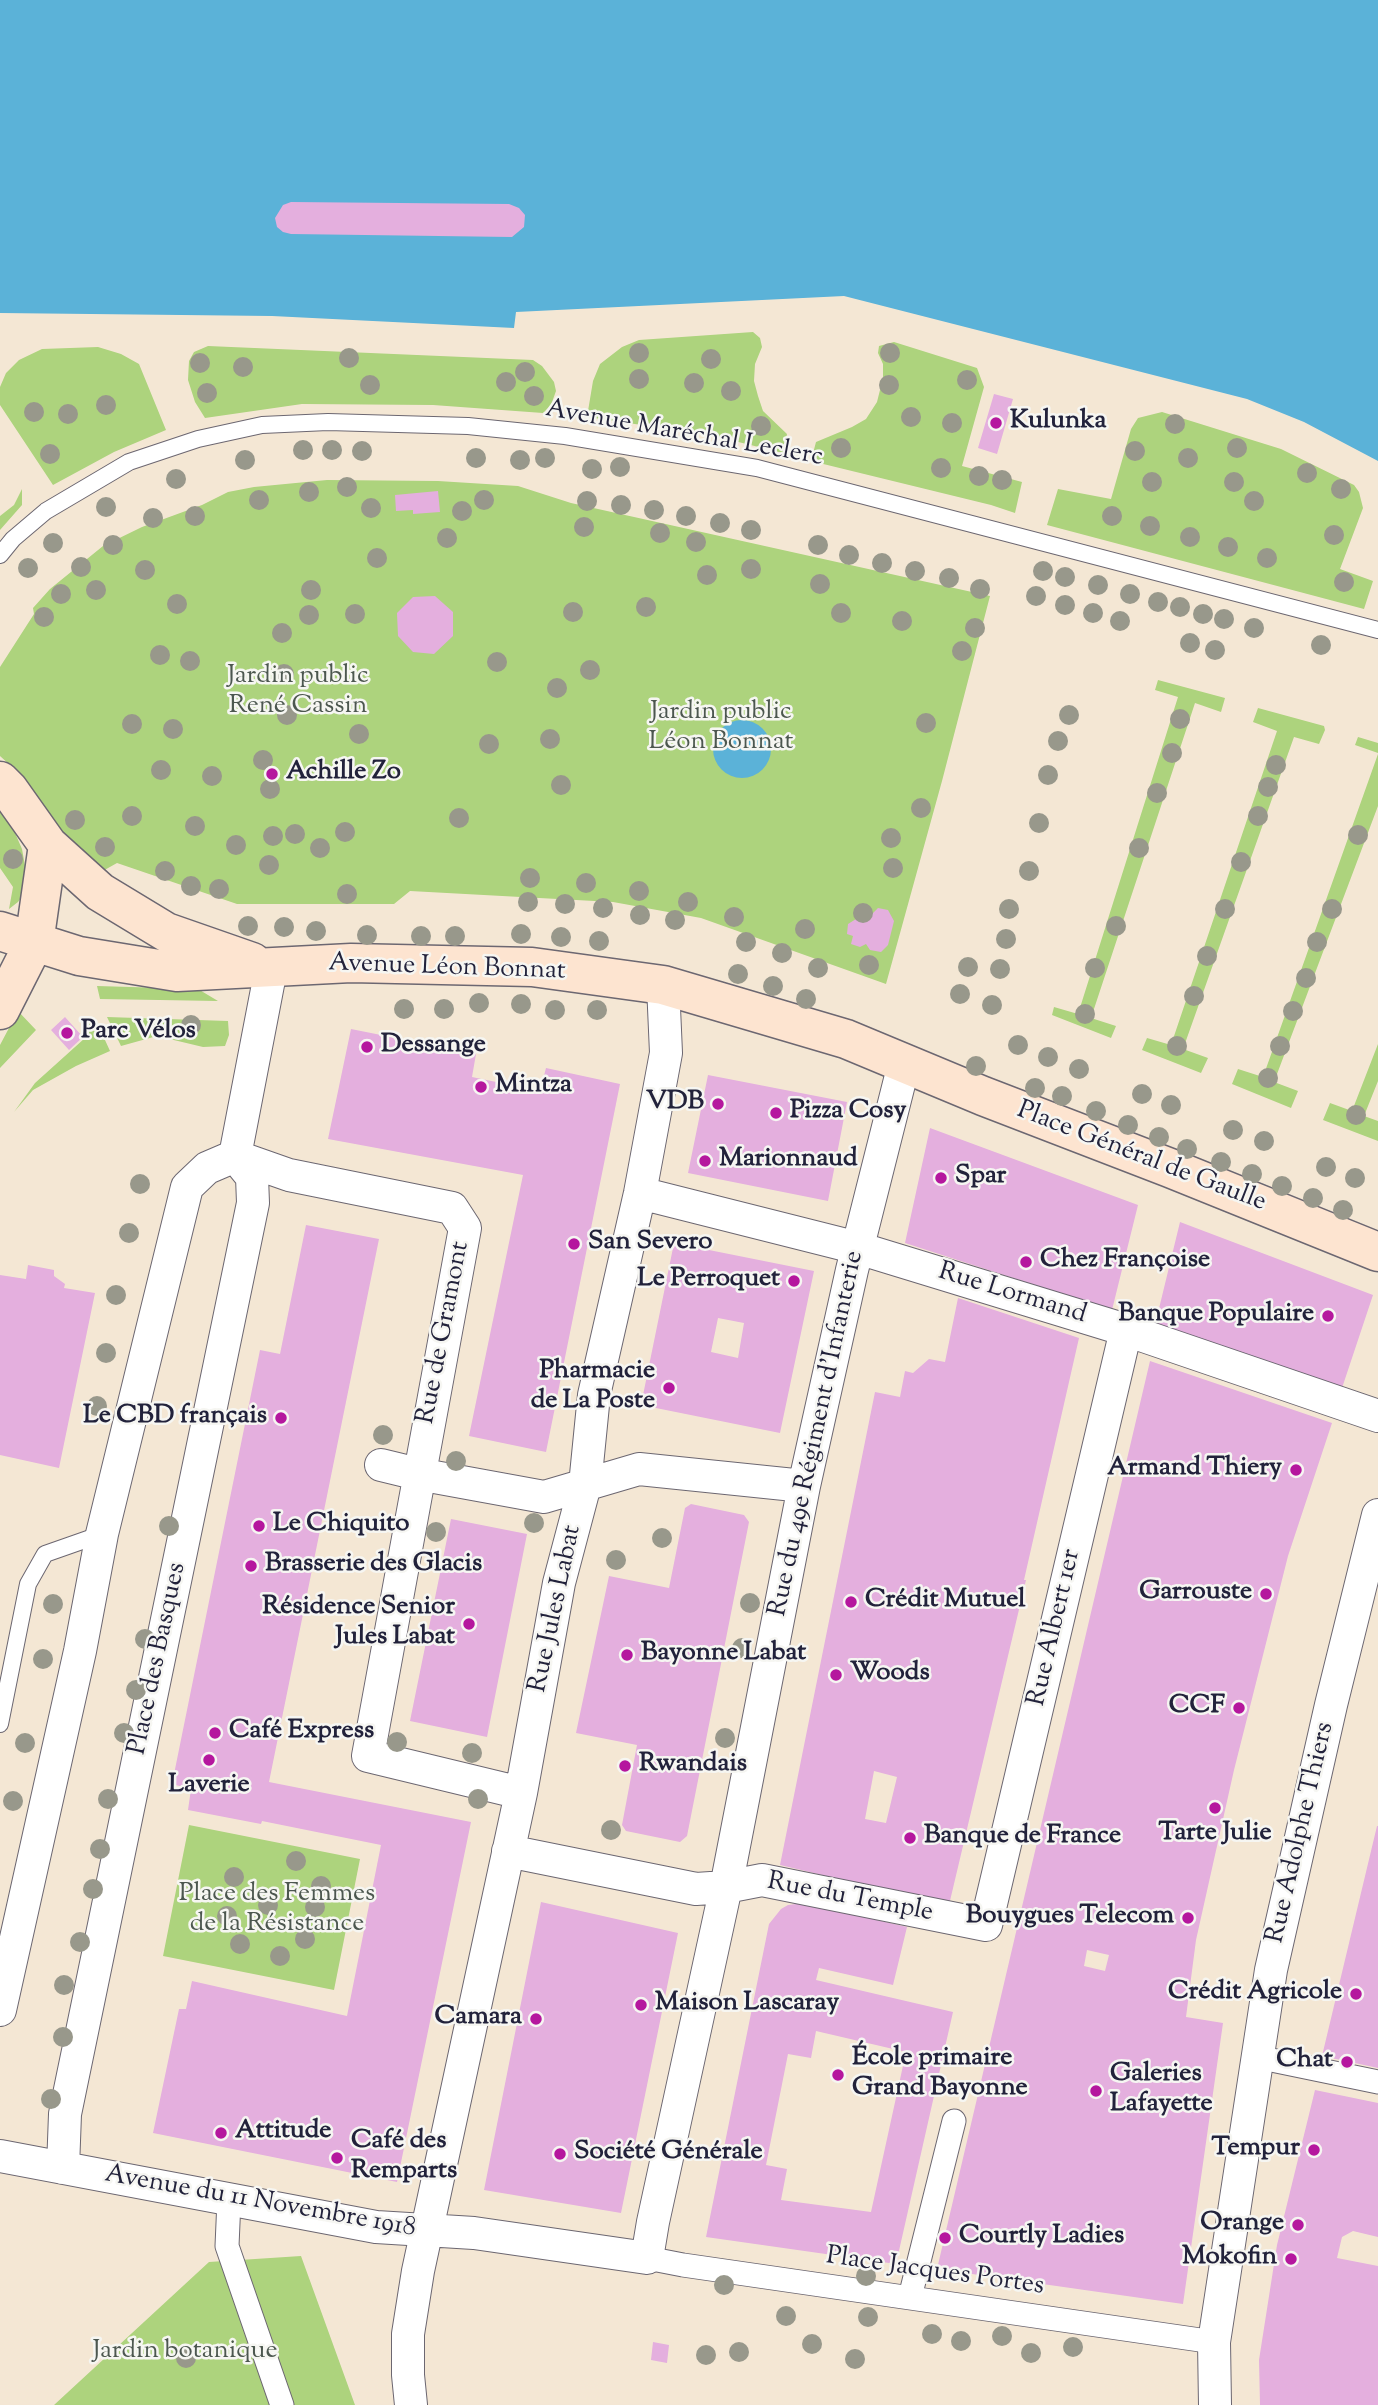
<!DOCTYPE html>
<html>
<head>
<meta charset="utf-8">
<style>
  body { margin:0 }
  canvas { display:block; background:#f4e7d4 }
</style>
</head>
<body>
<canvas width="1378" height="2405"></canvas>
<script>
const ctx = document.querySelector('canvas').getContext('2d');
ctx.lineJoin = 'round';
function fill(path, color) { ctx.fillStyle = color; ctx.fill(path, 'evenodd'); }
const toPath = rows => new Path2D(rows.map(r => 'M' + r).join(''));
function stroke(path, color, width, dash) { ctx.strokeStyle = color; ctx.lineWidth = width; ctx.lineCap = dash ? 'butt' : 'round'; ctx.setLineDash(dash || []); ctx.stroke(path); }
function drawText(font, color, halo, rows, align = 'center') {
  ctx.font = font + ' "Sorts Mill Goudy",serif'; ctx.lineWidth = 5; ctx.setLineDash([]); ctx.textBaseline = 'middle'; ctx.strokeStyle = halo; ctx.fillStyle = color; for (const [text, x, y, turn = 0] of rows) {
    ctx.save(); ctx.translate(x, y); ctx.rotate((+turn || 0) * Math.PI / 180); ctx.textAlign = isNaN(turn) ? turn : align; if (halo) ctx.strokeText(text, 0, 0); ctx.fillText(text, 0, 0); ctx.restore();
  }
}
fill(toPath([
  [753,332,760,338,762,347,755,364,754,381,758,396,763,411,787,434,783,453,710,435,587,417,593,381,600,364,622,347,639,340],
  [894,342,977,368,984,387,962,466,1022,482,1015,513,991,505,811,461,816,442,852,427,866,419,877,402,883,378,883,364,878,353,879,346],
  [208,346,533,360,542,366,554,382,556,391,551,405,543,413,433,405,302,404,205,418,195,402,188,380,189,361,194,352],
  [98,347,121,354,139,364,166,430,114,452,53,485,0,405,0,387,6,373,19,360,42,349],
  [1162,412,1281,449,1354,485,1359,492,1363,508,1340,569,1373,581,1364,609,1047,525,1058,489,1111,499,1131,429,1138,418],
  [327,480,438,481,518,486,571,503,990,596,942,781,886,984,701,918,613,902,410,891,394,904,237,904,117,863,101,872,74,847,11,766,0,756,0,667,34,614,33,608,50,589,103,546,142,527,202,505,228,492,254,487],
  [22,489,22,505,0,530,0,516,14,505],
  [1158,680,1225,698,1221,712,1195,703,1091,1018,1116,1026,1111,1038,1052,1015,1054,1007,1078,1014,1178,697,1155,690],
  [1258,708,1324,726,1325,730,1319,744,1294,737,1183,1049,1208,1058,1201,1073,1142,1050,1147,1038,1171,1045,1277,731,1253,722],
  [1358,737,1378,743,1378,753,1355,745],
  [1378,754,1378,806,1274,1082,1298,1091,1291,1108,1232,1084,1238,1069,1263,1077],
  [0,808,12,826,22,849,27,877,26,891,18,902,9,909,13,887,0,868],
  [97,986,198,989,218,1001,100,999],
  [18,1011,36,1030,0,1068,0,1045],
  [107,1017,228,1021,229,1035,225,1046,203,1047,157,1036,121,1046],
  [95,1018,110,1051,76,1066,33,1090,14,1112,35,1083,85,1038,88,1021],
  [1378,1044,1378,1081,1364,1116,1378,1121,1378,1141,1323,1120,1330,1103,1352,1111],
  [189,1825,360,1859,334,1990,163,1956],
  [301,2256,355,2405,54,2405,209,2262]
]), '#add37d');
fill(toPath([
  [0,0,1378,0,1378,461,1304,422,1247,399,844,296,516,312,514,328,272,316,0,313],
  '713 749a29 29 0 1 1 58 0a29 29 0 1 1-58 0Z'
]), '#5bb2d8');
fill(toPath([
  [291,202,509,204,519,208,525,215,524,227,512,237,291,234,283,232,277,227,275,218,283,205],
  [994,394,1013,399,997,454,978,448],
  [438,491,440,512,413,514,413,510,396,511,395,495],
  [435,596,453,612,453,636,434,654,413,652,398,636,397,613,413,597],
  [878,908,888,910,894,921,888,945,881,952,870,950,866,944,860,947,851,944,853,936,847,934,848,924,856,919,864,922],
  [65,1017,83,1037,69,1050,51,1030],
  [351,1029,476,1054,472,1077,540,1091,546,1068,620,1084,546,1452,469,1436,523,1175,328,1139],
  [708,1075,847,1102,828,1201,688,1173],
  [930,1128,1138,1205,1112,1310,905,1243],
  [1180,1222,1373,1295,1342,1388,1155,1325],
  [306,1225,379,1239,269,1782,471,1822,397,2182,153,2133,179,2009,186,2009,192,1981,347,2016,381,1845,262,1821,261,1824,188,1810,191,1789,172,1784,260,1350,280,1354],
  [674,1243,814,1271,780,1433,641,1405],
  [718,1318,744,1323,738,1358,711,1352],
  [28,1265,54,1270,54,1276,65,1284,64,1288,95,1293,59,1468,0,1455,0,1275,26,1279],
  [958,1298,1079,1338,1024,1580,1026,1580,949,1905,780,1865,875,1392,900,1397,905,1371,913,1373,929,1359,945,1362],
  [874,1771,897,1777,886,1823,865,1819],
  [1150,1361,1332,1423,1288,1556,1234,1770,1196,1940,1186,2017,1223,2023,1183,2304,937,2269],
  [1087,1950,1109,1955,1105,1971,1084,1966],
  [691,1504,744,1515,749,1522,687,1836,680,1842,626,1831,622,1825,637,1745,576,1733,609,1576,669,1588,685,1508],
  [451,1519,527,1534,487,1737,410,1721],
  [1377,1826,1378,1826,1378,2068,1322,2056],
  [541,1902,678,1933,621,2213,484,2190],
  [804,1903,907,1927,893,1985,819,1968,816,1980,953,2012,896,2264,706,2237,769,1924,781,1909,788,1905],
  [816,2031,906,2052,871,2212,781,2200,787,2169,766,2165,788,2054,811,2058],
  [1315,2090,1378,2103,1378,2237,1353,2231,1342,2237,1337,2258,1378,2266,1378,2405,1260,2405,1259,2360,1277,2245],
  [653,2342,669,2345,667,2363,651,2360]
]), '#e4afde');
const service = toPath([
  [0,555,13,539,46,511,129,462,198,439,262,425,328,422,468,426,565,436,757,468,1378,630],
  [0,1724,28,1584,45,1554,102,1534]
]);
const pedestrian = toPath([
  [1257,2057,1378,2082],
  [229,2200,227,2246,282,2405],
  [647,2258,683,2265,1214,2342],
  [910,2297,954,2121]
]);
const minor = toPath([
  [235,1156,289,1175,452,1208,465,1228,368,1756,521,1793],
  [235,1156,271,969],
  [640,1193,858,1248,1126,1330,1378,1416],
  [381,1465,418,1474,544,1497,639,1469,804,1486],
  [508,1851,696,1889,726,1887,762,1880,986,1925,1126,1330],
  [0,2010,80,1651,102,1534,187,1187,207,1168,235,1156],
  [0,2156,376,2227,474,2233,647,2258,653,2222,726,1887,804,1486,852,1270,904,1064],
  [63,2168,65,2114,253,1203,252,1177,235,1156],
  [411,2405,408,2375,408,2334,418,2271,521,1793,559,1583,585,1485,594,1395,640,1193,666,1053,663,985],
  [1215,2405,1214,2342,1271,1970,1331,1705,1378,1515]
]);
const secondary = toPath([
  [0,781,9,790,48,845,34,943,0,1010],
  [48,845,100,892,166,932,252,962],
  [0,931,79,956,177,972,351,963,532,967,663,985,846,1039,983,1096,1170,1168,1378,1252]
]);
stroke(service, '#6c6771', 18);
stroke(pedestrian, '#6c6771', 25);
stroke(minor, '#6c6771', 34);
stroke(secondary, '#6c6771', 41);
stroke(service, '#fff', 16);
stroke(pedestrian, '#fff', 23);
stroke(minor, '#fff', 32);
stroke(secondary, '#fde4d0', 38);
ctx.fillStyle = '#98988b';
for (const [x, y] of [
  [639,353],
  [890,353],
  [349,358],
  [711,359],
  [200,363],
  [243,367],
  [525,372],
  [639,379],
  [967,380],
  [506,382],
  [694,383],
  [370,385],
  [889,385],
  [731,391],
  [207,393],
  [534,396],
  [106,405],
  [34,412],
  [68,414],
  [911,417],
  [952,423],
  [1175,424],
  [761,426],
  [841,448],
  [1237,448],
  [303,450],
  [332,450],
  [362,451],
  [1135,451],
  [50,454],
  [476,458],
  [545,458],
  [1188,458],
  [245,460],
  [520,460],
  [620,467],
  [941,468],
  [592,469],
  [1307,473],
  [979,476],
  [176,479],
  [1002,480],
  [1152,482],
  [1234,482],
  [347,487],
  [1341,489],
  [309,492],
  [259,500],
  [484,500],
  [587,501],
  [1254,501],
  [621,505],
  [106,507],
  [371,508],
  [654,510],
  [462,511],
  [195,516],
  [686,516],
  [1112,516],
  [153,518],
  [720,523],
  [1150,526],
  [584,527],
  [751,530],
  [660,533],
  [1334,535],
  [1190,537],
  [447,538],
  [696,542],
  [53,543],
  [113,545],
  [818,545],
  [1228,547],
  [849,555],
  [377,558],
  [1267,558],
  [882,563],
  [81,567],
  [28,568],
  [751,569],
  [145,570],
  [915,571],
  [1043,571],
  [707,575],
  [1065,577],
  [949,578],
  [1344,582],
  [820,584],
  [1098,585],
  [980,589],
  [96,590],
  [311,590],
  [61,594],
  [1130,594],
  [1036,596],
  [1158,602],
  [177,604],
  [1065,605],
  [646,607],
  [1180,607],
  [573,612],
  [841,613],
  [1093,613],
  [355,614],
  [1203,614],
  [309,615],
  [44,617],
  [1224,619],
  [902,621],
  [1120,621],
  [975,628],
  [1254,628],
  [282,633],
  [1190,643],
  [1321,645],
  [1215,650],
  [962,651],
  [160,655],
  [190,661],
  [497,662],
  [590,670],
  [284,674],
  [557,688],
  [287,715],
  [1069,715],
  [1180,719],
  [926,723],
  [132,724],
  [173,729],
  [359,734],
  [550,739],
  [1058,741],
  [489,744],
  [1172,753],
  [263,760],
  [1276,765],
  [161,770],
  [1048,775],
  [212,776],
  [561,785],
  [1268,787],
  [270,789],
  [1157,793],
  [921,808],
  [132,816],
  [1258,816],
  [459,818],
  [75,820],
  [1039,823],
  [195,826],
  [345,832],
  [295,834],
  [1358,835],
  [273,836],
  [891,838],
  [236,845],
  [105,847],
  [320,848],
  [1139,848],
  [13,859],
  [1241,862],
  [269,865],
  [893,868],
  [165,871],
  [1029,871],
  [530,878],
  [586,883],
  [191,886],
  [219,889],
  [639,891],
  [347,894],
  [528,902],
  [688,902],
  [565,904],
  [603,908],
  [1009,909],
  [1225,909],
  [1332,909],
  [863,913],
  [640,915],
  [734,917],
  [675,920],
  [248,926],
  [1116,926],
  [284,927],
  [805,929],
  [316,931],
  [521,934],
  [367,935],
  [421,936],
  [455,936],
  [561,937],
  [1006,939],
  [599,941],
  [746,942],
  [1317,942],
  [782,953],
  [1207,956],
  [869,965],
  [968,967],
  [818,968],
  [1095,968],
  [1000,969],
  [738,974],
  [1306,978],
  [773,986],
  [960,994],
  [1194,996],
  [806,999],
  [479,1003],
  [521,1004],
  [992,1005],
  [404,1009],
  [444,1009],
  [555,1010],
  [597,1010],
  [1293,1011],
  [1085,1014],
  [191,1025],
  [1018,1045],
  [1177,1046],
  [1280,1046],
  [1048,1057],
  [976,1066],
  [1079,1069],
  [1268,1078],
  [1035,1088],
  [1142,1094],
  [1062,1096],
  [1171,1105],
  [1096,1111],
  [1356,1115],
  [1128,1125],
  [1233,1130],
  [1159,1137],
  [1264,1141],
  [1187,1149],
  [1221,1162],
  [1326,1167],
  [1252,1174],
  [1355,1178],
  [140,1184],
  [1282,1186],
  [1313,1198],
  [1343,1210],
  [129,1233],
  [116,1295],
  [106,1353],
  [97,1406],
  [383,1435],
  [456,1461],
  [534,1523],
  [169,1526],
  [436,1532],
  [662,1538],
  [616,1560],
  [750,1603],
  [53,1604],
  [145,1639],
  [742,1648],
  [43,1659],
  [136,1690],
  [124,1733],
  [725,1738],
  [397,1742],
  [25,1743],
  [472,1753],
  [108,1799],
  [478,1799],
  [13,1801],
  [611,1830],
  [100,1849],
  [296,1861],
  [234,1877],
  [321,1886],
  [93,1889],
  [268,1905],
  [315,1907],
  [227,1916],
  [305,1939],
  [80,1942],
  [240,1944],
  [280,1956],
  [64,1985],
  [63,2037],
  [51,2099],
  [866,2276],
  [724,2285],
  [786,2316],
  [868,2317],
  [932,2334],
  [1002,2336],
  [961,2341],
  [812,2344],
  [1073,2347],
  [739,2352],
  [1031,2353],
  [706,2355],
  [186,2358],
  [855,2359]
]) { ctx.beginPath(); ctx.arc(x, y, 10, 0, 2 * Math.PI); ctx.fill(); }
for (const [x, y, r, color] of [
  [996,423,7,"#b5179e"],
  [272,774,7,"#b5179e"],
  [67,1033,7,"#b5179e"],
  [367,1047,7,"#b5179e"],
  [481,1087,7,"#b5179e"],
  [718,1104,7,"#b5179e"],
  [776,1113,7,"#b5179e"],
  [705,1161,7,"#b5179e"],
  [941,1178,7,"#b5179e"],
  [574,1244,7,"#b5179e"],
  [1026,1262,7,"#b5179e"],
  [794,1281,7,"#b5179e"],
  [1328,1316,7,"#b5179e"],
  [669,1388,7,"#b5179e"],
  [281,1418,7,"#b5179e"],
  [1296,1470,7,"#b5179e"],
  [259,1526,7,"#b5179e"],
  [251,1566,7,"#b5179e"],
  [1266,1594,7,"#b5179e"],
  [851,1602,7,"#b5179e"],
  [469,1624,7,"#b5179e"],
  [627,1655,7,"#b5179e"],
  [836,1675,7,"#b5179e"],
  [1239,1708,7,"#b5179e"],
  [215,1733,7,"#b5179e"],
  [209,1760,7,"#b5179e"],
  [625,1766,7,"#b5179e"],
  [1215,1808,7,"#b5179e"],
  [910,1838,7,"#b5179e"],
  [1188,1918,7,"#b5179e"],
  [1356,1994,7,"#b5179e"],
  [641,2005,7,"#b5179e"],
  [536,2019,7,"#b5179e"],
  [1347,2062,7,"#b5179e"],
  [838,2075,7,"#b5179e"],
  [1096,2091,7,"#b5179e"],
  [221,2133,7,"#b5179e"],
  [1314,2150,7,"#b5179e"],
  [560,2154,7,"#b5179e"],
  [337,2158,7,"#b5179e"],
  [1298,2225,7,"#b5179e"],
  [945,2238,7,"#b5179e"],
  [1291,2259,7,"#b5179e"]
]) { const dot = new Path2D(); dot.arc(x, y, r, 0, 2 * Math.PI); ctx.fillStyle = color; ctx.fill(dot); stroke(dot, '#f6f6f2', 2.5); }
drawText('bold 26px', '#22223b', '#f6f6f2', [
  ["Kulunka",1010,423],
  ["Achille Zo",286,774],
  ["Parc Vélos",81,1033],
  ["Dessange",381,1047],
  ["Mintza",495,1087],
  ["VDB",704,1104,"right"],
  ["Pizza Cosy",790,1113],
  ["Marionnaud",719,1161],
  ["Spar",955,1178],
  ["San Severo",588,1244],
  ["Chez Françoise",1040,1262],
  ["Le Perroquet",780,1281,"right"],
  ["Banque Populaire",1314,1316,"right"],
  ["Pharmacie",655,1373,"right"],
  ["de La Poste",655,1403,"right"],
  ["Le CBD français",267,1418,"right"],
  ["Armand Thiery",1282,1470,"right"],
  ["Le Chiquito",273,1526],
  ["Brasserie des Glacis",265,1566],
  ["Garrouste",1252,1594,"right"],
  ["Crédit Mutuel",865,1602],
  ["Résidence Senior",455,1609,"right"],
  ["Jules Labat",455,1639,"right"],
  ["Bayonne Labat",641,1655],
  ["Woods",850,1675],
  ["CCF",1225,1708,"right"],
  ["Café Express",229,1733],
  ["Rwandais",639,1766],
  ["Laverie",209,1787,"center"],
  ["Tarte Julie",1215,1835,"center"],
  ["Banque de France",924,1838],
  ["Bouygues Telecom",1174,1918,"right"],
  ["Crédit Agricole",1342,1994,"right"],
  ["Maison Lascaray",655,2005],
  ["Camara",522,2019,"right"],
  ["École primaire",852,2060],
  ["Grand Bayonne",852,2090],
  ["Chat",1333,2062,"right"],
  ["Galeries",1110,2076],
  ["Lafayette",1110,2106],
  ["Attitude",235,2133],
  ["Café des",351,2143],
  ["Remparts",351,2173],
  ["Tempur",1300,2150,"right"],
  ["Société Générale",574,2154],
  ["Orange",1284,2225,"right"],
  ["Courtly Ladies",959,2238],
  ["Mokofin",1277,2259,"right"]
], 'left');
drawText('26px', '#22223b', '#f6f6f2', [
  ["Avenue Maréchal Leclerc",684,435,10],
  ["Avenue Léon Bonnat",447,969,2],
  ["Place Général de Gaulle",1141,1158,21],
  ["Rue Lormand",1012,1295,17],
  ["Rue de Gramont",445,1333,-79],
  ["Rue du 49e Régiment d'Infanterie",818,1434,-78],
  ["Rue Jules Labat",557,1609,-78],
  ["Rue Albert 1er",1056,1628,-77],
  ["Place des Basques",159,1659,-78],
  ["Rue Adolphe Thiers",1302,1833,-77],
  ["Rue du Temple",850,1899,11],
  ["Avenue du 11 Novembre 1918",260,2203,10],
  ["Place Jacques Portes",935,2273,8]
]);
drawText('26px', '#4c574f', '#f6f6f2', [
  ["Jardin public",298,678],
  ["René Cassin",298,708],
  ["Jardin public",721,714],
  ["Léon Bonnat",721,744],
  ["Place des Femmes",277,1896],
  ["de la Résistance",277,1926],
  ["Jardin botanique",185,2353]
]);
</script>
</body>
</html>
